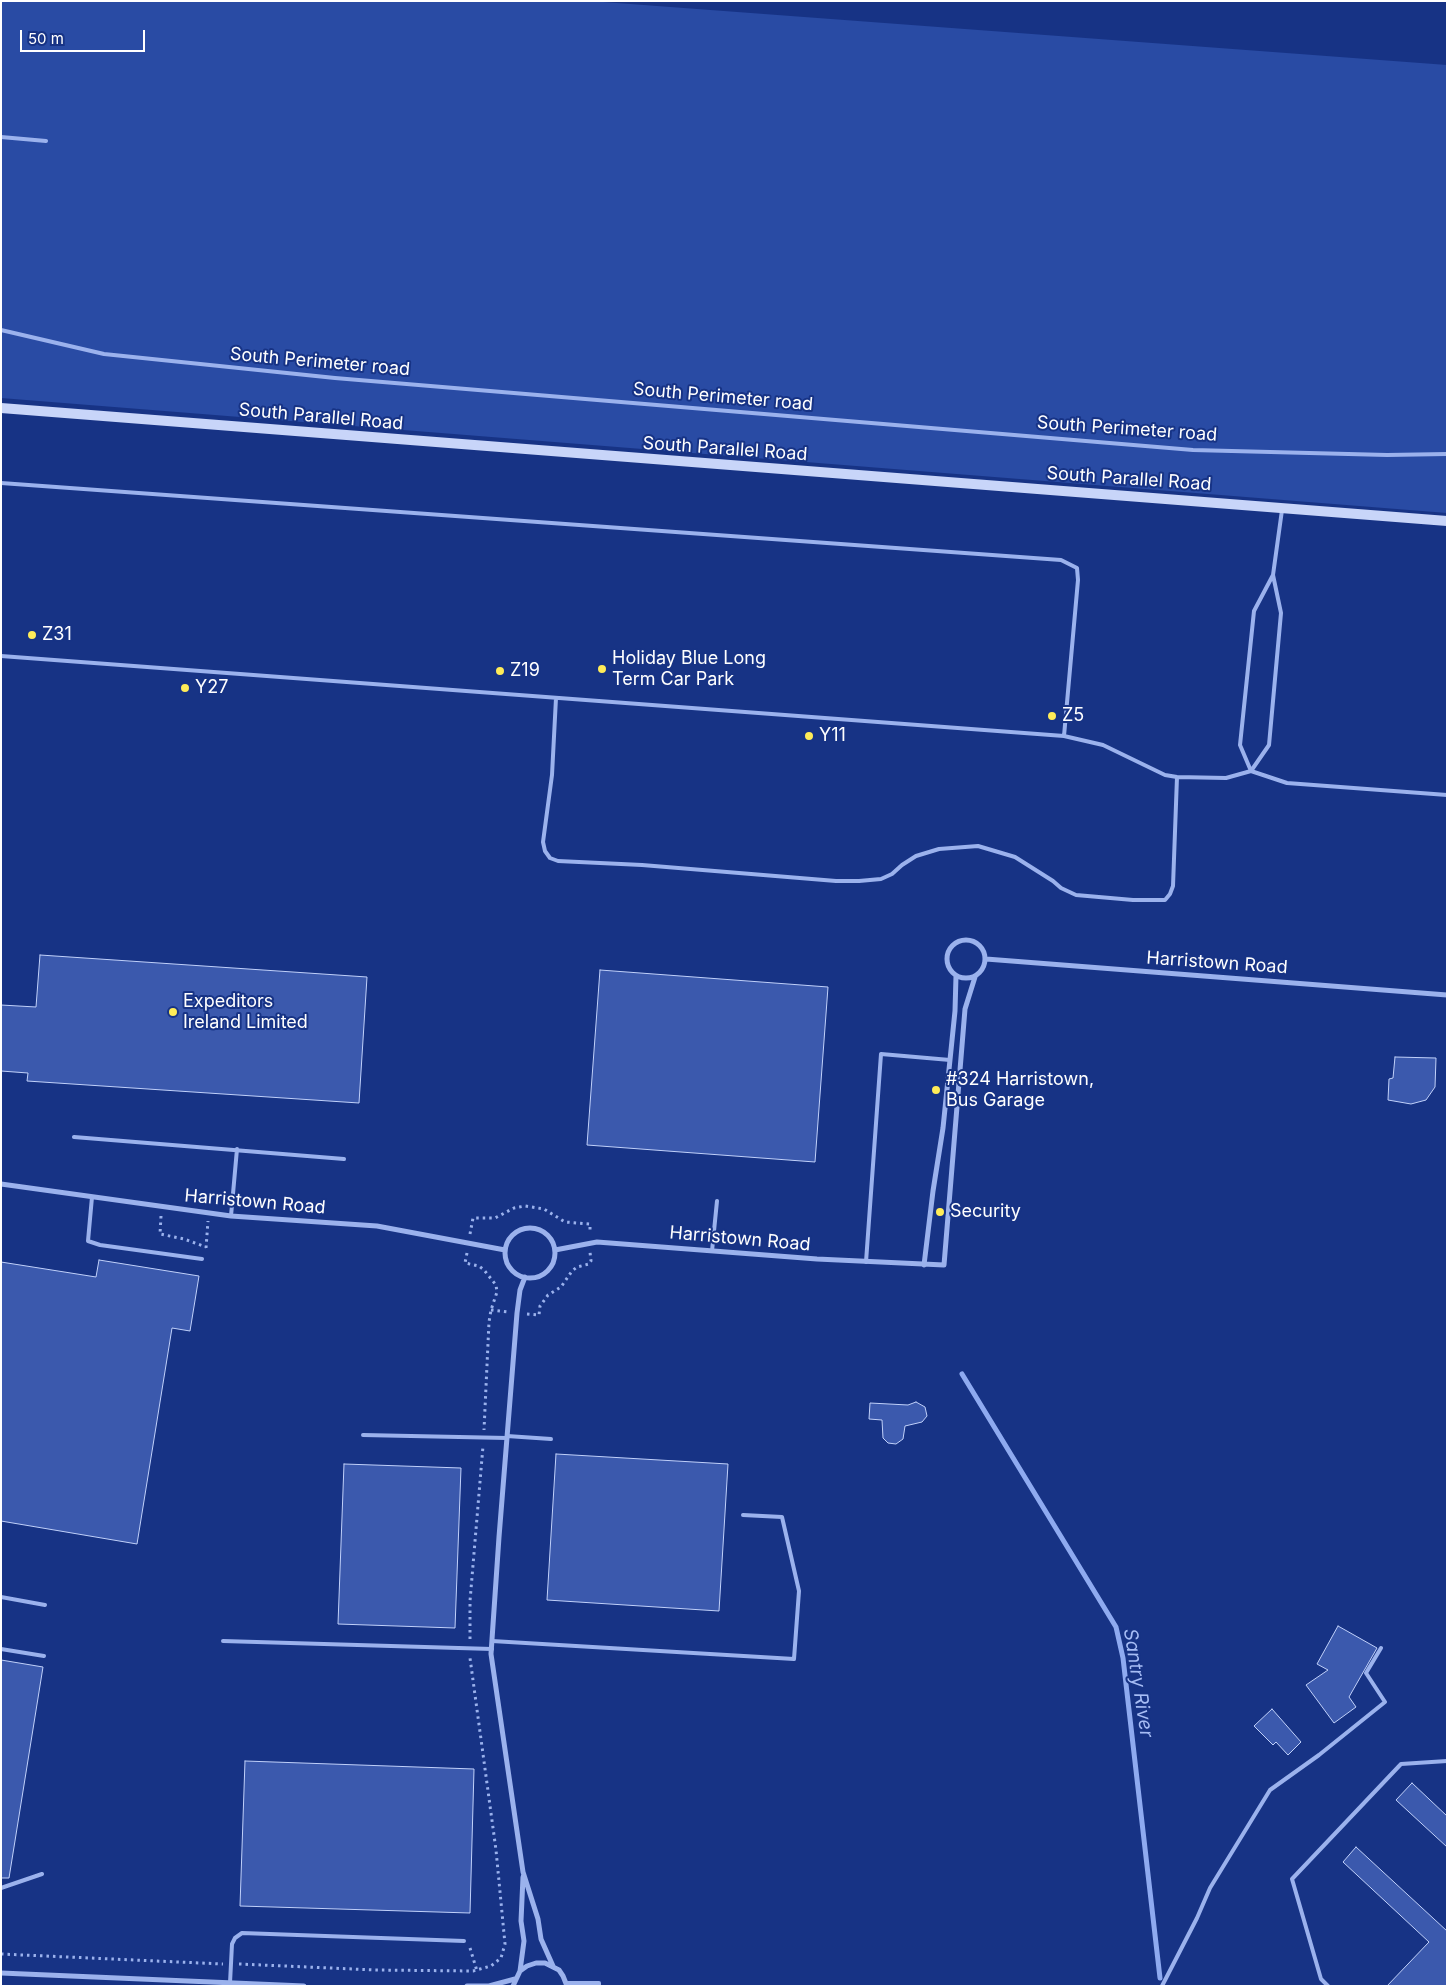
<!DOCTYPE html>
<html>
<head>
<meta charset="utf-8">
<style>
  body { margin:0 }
  #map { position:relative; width:1448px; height:1987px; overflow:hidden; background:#173385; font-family:Inter,sans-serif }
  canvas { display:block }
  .frame { position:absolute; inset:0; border:2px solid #fff; pointer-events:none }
  .scale { position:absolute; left:20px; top:30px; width:125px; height:22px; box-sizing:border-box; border:2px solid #fff; border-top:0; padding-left:6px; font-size:15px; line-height:18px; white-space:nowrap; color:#fff; -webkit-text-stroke:4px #173385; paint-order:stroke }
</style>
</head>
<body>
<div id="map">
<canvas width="1448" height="1987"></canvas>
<div class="frame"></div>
<div class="scale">50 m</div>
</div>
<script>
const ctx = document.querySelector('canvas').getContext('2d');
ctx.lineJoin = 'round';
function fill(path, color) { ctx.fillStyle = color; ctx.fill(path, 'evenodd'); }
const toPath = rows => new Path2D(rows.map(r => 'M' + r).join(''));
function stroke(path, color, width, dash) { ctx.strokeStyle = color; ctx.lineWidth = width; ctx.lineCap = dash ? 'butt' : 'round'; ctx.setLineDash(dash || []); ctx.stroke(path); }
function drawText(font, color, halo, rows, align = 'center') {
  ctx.font = font + ' Inter,sans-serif'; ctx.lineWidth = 4; ctx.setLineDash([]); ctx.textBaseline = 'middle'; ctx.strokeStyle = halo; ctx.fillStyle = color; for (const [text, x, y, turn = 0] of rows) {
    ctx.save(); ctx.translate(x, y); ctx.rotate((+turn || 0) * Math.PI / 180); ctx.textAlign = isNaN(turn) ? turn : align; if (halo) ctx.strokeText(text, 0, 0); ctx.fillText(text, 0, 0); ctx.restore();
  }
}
fill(toPath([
  [1,1,590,1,1447,65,1447,513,1,398]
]), '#294ba4');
stroke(toPath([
  [962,1374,1116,1627,1123,1658,1160,1978]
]), '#8eaaf0', 5);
const building = toPath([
  [40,955,367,977,359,1103,27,1081,28,1073,1,1071,1,1005,36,1007,40,955],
  [600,970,828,987,815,1162,587,1145,600,970],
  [1395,1057,1436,1058,1435,1087,1426,1100,1411,1104,1388,1100,1389,1079,1393,1078,1395,1057],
  [99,1260,199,1276,190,1331,172,1328,137,1544,1,1521,1,1262,96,1277,99,1260],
  [916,1402,925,1407,927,1416,922,1422,905,1426,903,1439,896,1444,888,1443,883,1438,882,1420,869,1419,870,1403,908,1405,916,1402],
  [556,1454,728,1464,719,1611,547,1600,556,1454],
  [344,1464,461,1468,455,1628,338,1624,344,1464],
  [1338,1626,1377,1648,1349,1697,1356,1707,1334,1723,1306,1685,1328,1670,1317,1664,1338,1626],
  [1,1660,43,1667,9,1878,1,1878,1,1660],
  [1272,1709,1301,1742,1288,1755,1276,1742,1273,1745,1254,1726,1272,1709],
  [245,1761,474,1769,470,1913,240,1906,245,1761],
  [1412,1783,1447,1816,1447,1847,1396,1800,1412,1783],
  [1356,1847,1447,1931,1447,1986,1387,1986,1429,1942,1343,1862,1356,1847]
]);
fill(building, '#3b59ad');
stroke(building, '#c1d1fa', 1);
stroke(toPath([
  [161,1216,160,1234,184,1239,206,1247],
  [470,1234,473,1218,495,1218,514,1208,525,1206,544,1209,565,1222,590,1224,590,1233],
  [206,1248,208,1221],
  [467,1253,465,1263,479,1266,484,1270,496,1285,497,1292,491,1310,489,1322,484,1430],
  [491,1310,508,1312],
  [527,1314,539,1315,540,1306,548,1295,561,1287,572,1271,577,1267,589,1264,591,1261,590,1252],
  [470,1639,470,1601,483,1446],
  [470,1948,477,1971],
  [1,1954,223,1964],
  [239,1964,375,1970,473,1971,491,1966,501,1958,505,1944,496,1850,470,1658]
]), '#9bb2ed', 3, [2.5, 4]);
stroke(toPath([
  [1,137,46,141],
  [1,330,104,354,335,378,1193,450,1387,455,1447,454],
  [1,483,1061,560,1077,568,1078,580,1064,736],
  [1,656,1064,736,1103,745,1165,775,1177,777,1226,778,1251,771,1287,783,1447,795],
  [556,698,552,775,543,842,545,851,550,858,558,861,642,865,836,881,859,881,881,879,892,874,902,865,916,856,939,849,978,846,1015,857,1053,881,1061,888,1076,895,1133,900,1165,900,1170,894,1173,886,1177,777],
  [1251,771,1269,745,1281,613,1273,575,1282,510],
  [1251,771,1240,745,1254,611,1273,575],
  [74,1137,344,1159],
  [92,1197,88,1241,100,1245,202,1259],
  [231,1216,237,1149],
  [712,1251,717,1201],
  [866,1262,881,1054,950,1060],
  [363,1435,507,1438],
  [507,1436,551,1439],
  [1,1597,45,1605],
  [223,1641,492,1649],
  [492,1641,794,1659,799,1591,782,1517,743,1515],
  [1,1649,44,1656],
  [1,1888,42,1874],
  [230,1983,232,1944,235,1938,242,1933,464,1941],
  [566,1983,599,1983,599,1986],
  [1162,1986,1197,1918,1210,1888,1270,1790,1319,1755,1385,1702,1366,1673,1381,1648],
  [1328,1986,1321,1979,1292,1879,1401,1764,1447,1761]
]), '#9bb2ed', 4);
stroke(toPath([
  '947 959a19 19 0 1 1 38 0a19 19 0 1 1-38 0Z',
  [986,959,1447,995],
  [1,1184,231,1216,377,1226,505,1250],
  '505 1253a25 25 0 1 1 50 0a25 25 0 1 1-50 0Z',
  [555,1250,597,1242,817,1259,944,1265,965,1009,975,977],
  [924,1265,933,1191,943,1128,955,1011,956,976],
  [525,1277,520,1290,517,1313,499,1537,491,1654,523,1872,538,1919,541,1939,553,1966],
  [520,1971,524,1941,521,1921,523,1877],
  [1,1973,304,1986],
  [467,1986,489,1986,515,1979],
  [513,1986,520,1971,527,1966,536,1963,545,1963,559,1970,563,1976,567,1986]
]), '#9bb2ed', 5);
stroke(toPath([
  [1,408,1447,521]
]), '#c8d5f9', 10);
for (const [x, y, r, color] of [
  [32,635,5,"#ffec58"],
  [602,669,5,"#ffec58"],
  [500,671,5,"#ffec58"],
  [185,688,5,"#ffec58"],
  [1052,716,5,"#ffec58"],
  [809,736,5,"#ffec58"],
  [173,1012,5,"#ffec58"],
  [936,1090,5,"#ffec58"],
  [940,1212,5,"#ffec58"]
]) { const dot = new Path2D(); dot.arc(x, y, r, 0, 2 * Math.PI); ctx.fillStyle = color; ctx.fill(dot); stroke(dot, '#173385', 2); }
drawText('18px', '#fff', '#173385', [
  ["South Perimeter road",320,362,5],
  ["South Perimeter road",723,397,5],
  ["South Parallel Road",321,417,5],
  ["South Perimeter road",1127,429,4],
  ["South Parallel Road",725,449,4],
  ["South Parallel Road",1129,479,4],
  ["Harristown Road",1217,963,4],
  ["Harristown Road",255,1202,5],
  ["Harristown Road",740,1239,5]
]);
drawText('18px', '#fff', '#173385', [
  ["Z31",42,635],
  ["Holiday Blue Long",612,659],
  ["Term Car Park",612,680],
  ["Z19",510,671],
  ["Y27",195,688],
  ["Z5",1062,716],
  ["Y11",819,736],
  ["Expeditors",183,1002],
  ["Ireland Limited",183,1023],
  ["#324 Harristown,",946,1080],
  ["Bus Garage",946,1101],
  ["Security",950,1212]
], 'left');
drawText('italic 19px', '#a7bdf5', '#173385', [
  ["Santry River",1138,1683,81]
]);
</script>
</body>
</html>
